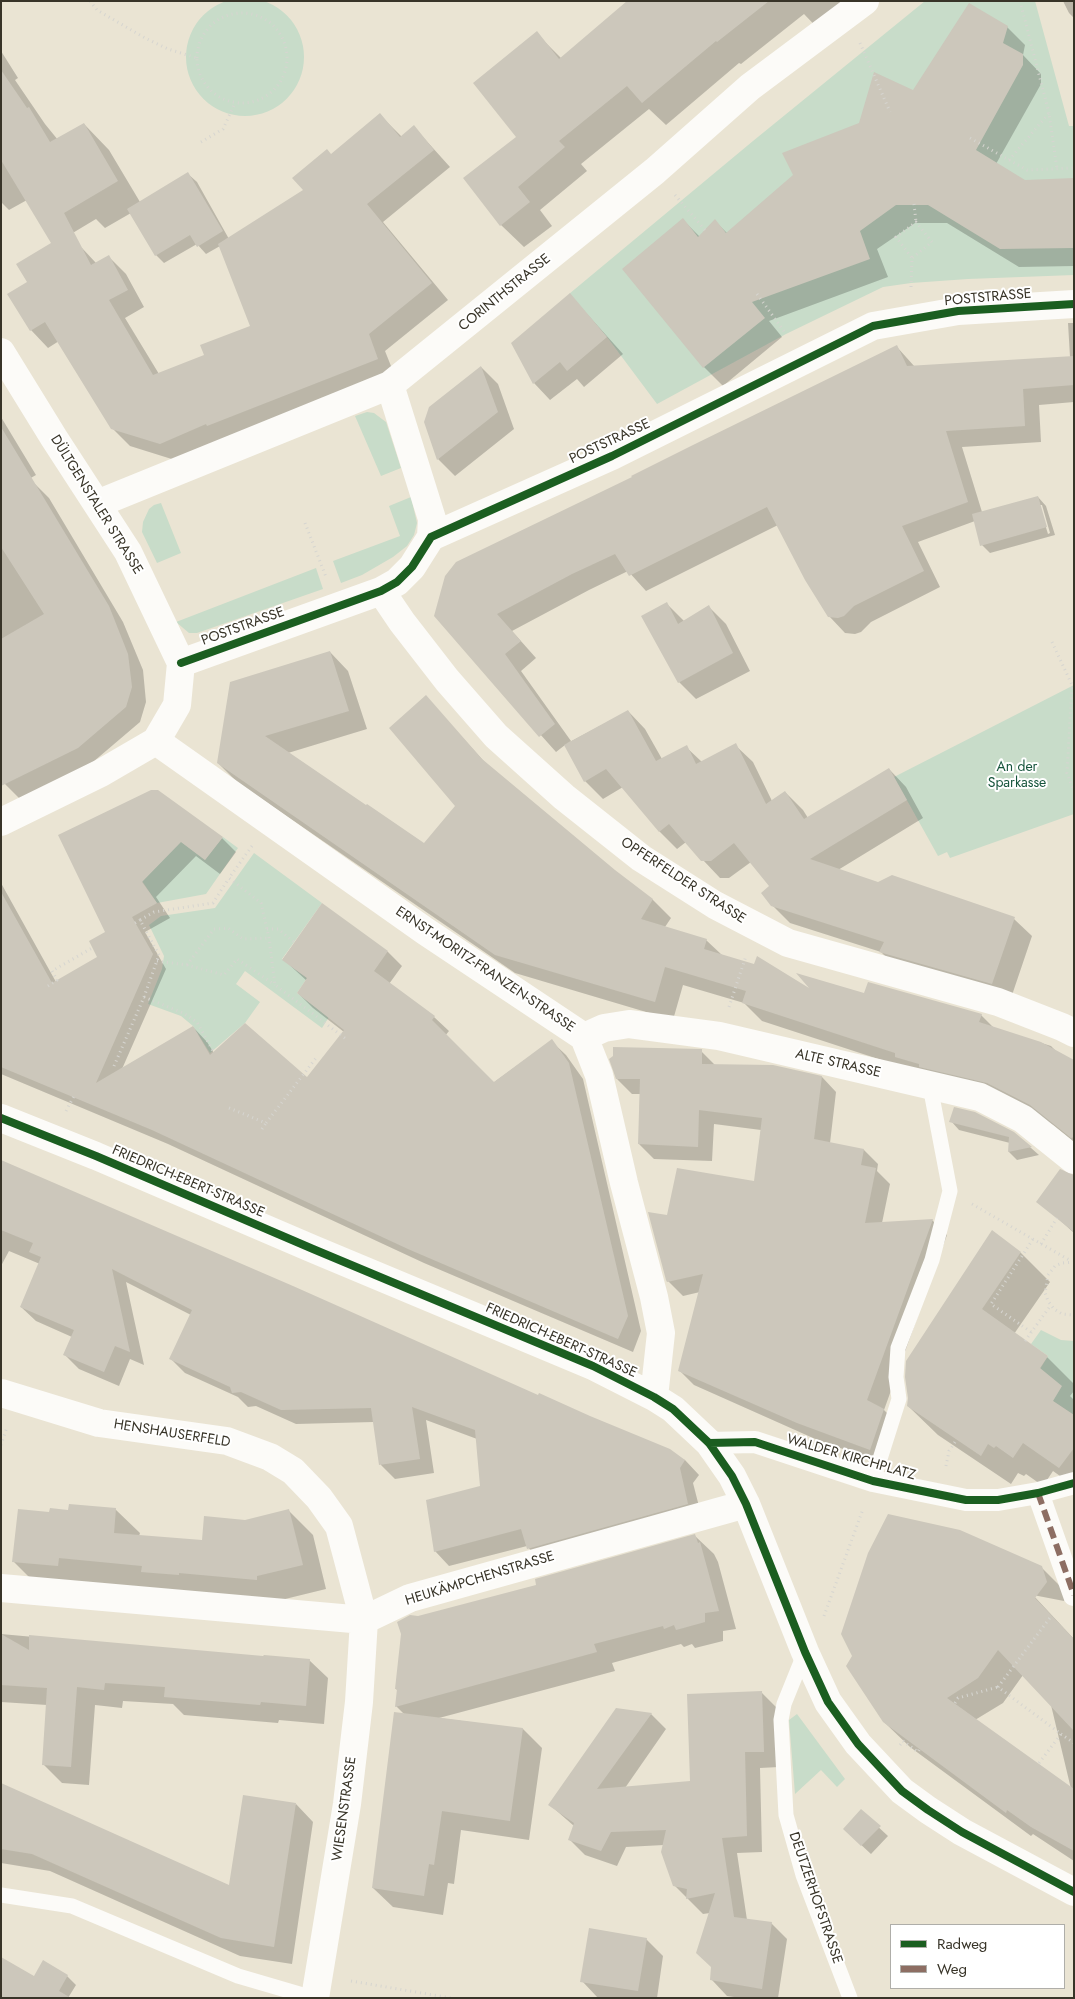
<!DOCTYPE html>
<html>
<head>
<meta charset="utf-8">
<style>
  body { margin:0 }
  #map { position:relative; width:1075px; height:1999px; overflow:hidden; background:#eae4d3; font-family:Jost,sans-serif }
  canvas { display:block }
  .frame { position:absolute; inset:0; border:2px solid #383428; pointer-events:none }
  .legend { position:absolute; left:890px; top:1924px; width:175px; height:65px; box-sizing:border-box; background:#fff; border:1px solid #afaea9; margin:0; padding:6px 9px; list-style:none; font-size:15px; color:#383428 }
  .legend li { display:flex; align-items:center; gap:10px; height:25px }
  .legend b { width:25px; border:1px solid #afaea9 }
</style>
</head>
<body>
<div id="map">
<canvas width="1075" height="1999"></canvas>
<div class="frame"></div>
<ul class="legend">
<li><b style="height:6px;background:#1b5e20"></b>Radweg</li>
<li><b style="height:6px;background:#8d6e63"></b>Weg</li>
</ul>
</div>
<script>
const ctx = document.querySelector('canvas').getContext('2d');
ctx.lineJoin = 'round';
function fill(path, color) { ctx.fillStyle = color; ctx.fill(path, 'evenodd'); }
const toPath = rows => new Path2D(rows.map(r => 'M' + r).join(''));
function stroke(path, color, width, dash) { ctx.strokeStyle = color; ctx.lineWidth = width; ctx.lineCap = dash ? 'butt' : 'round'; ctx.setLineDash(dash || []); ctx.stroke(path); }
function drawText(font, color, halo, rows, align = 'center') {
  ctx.font = font + ' Jost,sans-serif'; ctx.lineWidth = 4; ctx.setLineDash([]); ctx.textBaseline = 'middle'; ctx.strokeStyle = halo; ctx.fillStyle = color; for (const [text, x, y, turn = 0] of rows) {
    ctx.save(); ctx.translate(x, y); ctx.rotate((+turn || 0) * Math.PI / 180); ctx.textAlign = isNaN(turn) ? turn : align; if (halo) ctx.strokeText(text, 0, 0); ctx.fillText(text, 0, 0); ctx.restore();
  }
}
fill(toPath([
  '186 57a59 59 0 1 1 118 0a59 59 0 1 1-118 0Z',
  [925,1,1035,1,1069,126,1074,126,1074,275,968,279,911,283,883,287,786,334,657,404,607,337,569,294,753,141],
  [367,412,374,413,386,422,401,468,381,476,355,416],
  [411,497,417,523,414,535,407,546,393,557,362,575,341,583,333,561,400,536,389,506],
  [161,503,181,553,157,563,142,532,143,522,149,509,154,505],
  [316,568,323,589,197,633,189,633,176,622],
  [1074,685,1074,814,950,858,947,852,938,856,894,777],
  [223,837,238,848,206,894,157,903,142,881,180,841,205,860],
  [254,853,322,903,282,959,307,978,297,993,329,1017,322,1028,245,971,236,984,260,1002,245,1023,210,1053,193,1026,181,1016,148,1004,162,969,164,956,149,925,161,916,215,908],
  [1041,1330,1061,1340,1074,1341,1074,1415,1053,1401,1040,1369,1048,1356,1031,1344],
  [797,1714,845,1779,837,1787,821,1770,795,1794,789,1720]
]), '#c8dcc9');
fill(toPath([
  [629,1,863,1,827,38,804,14,741,64,739,63,666,125,649,109,581,164,587,171,540,210,552,226,524,247,501,225,536,33,562,59],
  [1063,1,1074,1,1074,18,1069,13],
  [1007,27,1025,45,1023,55,1041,74,1041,84,996,164,1025,181,1074,179,1074,266,1019,267,947,223,915,223,877,249,888,277,769,321,782,337,723,386,704,367,624,269,683,220,700,237,715,221,727,233,860,124,913,92],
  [1,51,18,78,15,80,45,124,58,140,84,124,109,150,140,202,188,174,197,182,229,239,305,191,332,155,380,115,402,137,414,127,450,167,383,222,448,300,385,351,395,376,178,461,130,446,112,428,59,341,48,348,31,330,82,248,96,263,109,257,126,274,144,307,125,318,159,374,206,355,252,326,220,246,206,254,197,244,164,263,156,255,131,213,105,228,96,219,61,240,27,200,9,210,1,202],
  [570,295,623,354,584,387,577,379,550,400,534,383],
  [1068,323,1074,323,1074,402,1039,405,1041,442,962,447,982,512,1038,497,1046,506,1055,535,990,553,982,545,975,521,918,542,940,587,871,622,861,632,855,634,845,633,829,616,778,525,646,591,628,571,589,590,512,631,536,658,521,671,571,741,566,744,628,711,645,729,662,759,686,747,702,762,735,745,753,762,772,801,785,792,803,810,808,818,889,769,906,787,923,818,838,870,878,883,892,877,1014,919,1032,936,1010,1001,899,970,881,952,790,923,772,905,770,886,751,862,729,878,720,878,686,842,677,849,660,832,623,787,603,799,585,781,565,745,556,752,435,616,634,478,897,347,915,367,1070,357],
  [1039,505,1042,505,1050,533,1048,534],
  [481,367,498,384,514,429,455,476,438,459],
  [1,417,36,475,1,495],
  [34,483,49,498,123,622,143,670,146,702,140,722,93,762,20,799,5,784,1,777,1,513],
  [667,604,684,621,709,607,726,624,750,671,696,699,679,682],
  [330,652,348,671,367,729,288,753,424,845,457,806,426,697,490,768,614,871,652,899,671,918,665,927,706,940,722,955,814,993,865,994,981,1015,994,1028,1051,1046,1060,1055,1074,1063,1074,1142,1053,1125,1007,1101,762,1021,744,1003,683,985,673,1020,515,973,237,782,218,763],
  [59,835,222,838,236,852,220,874,196,856,156,897,170,918,145,932,166,969,122,1069,193,1027,207,1042,214,1053,308,1079,344,1032,313,1008,298,993,307,981,283,959,323,905,388,952,402,966,389,984,434,1017,449,1031,445,1036,493,1083,551,1041,566,1055,583,1079,641,1331,633,1352,424,1263,168,1144,1,1074,1,883,56,982,99,957,107,933],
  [701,1051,715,1065,822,1077,836,1092,830,1143,864,1150,878,1164,877,1171,890,1184,882,1223,932,1220,947,1235,884,1410,898,1424,884,1464,813,1438,694,1385,679,1370,700,1292,683,1296,667,1280,668,1216,755,1183,761,1130,714,1124,712,1161,654,1159,639,1144,640,1094,632,1094,617,1079],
  [951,1121,1014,1133,1039,1155,1017,1160,1009,1152,1010,1143,959,1130],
  [1,1162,685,1460,699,1475,693,1483,702,1518,542,1563,527,1546,449,1566,435,1551,481,1487,477,1439,426,1420,434,1473,395,1479,381,1465,374,1422,296,1424,256,1406,248,1407,238,1397,185,1373,171,1359,191,1315,126,1282,144,1365,130,1359,119,1386,79,1369,65,1355,72,1337,36,1321,21,1307,40,1264,9,1251,1,1266],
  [1074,1176,1074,1233,1039,1201],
  [992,1232,1021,1253,1050,1282,1014,1334,1047,1357,1074,1384,1074,1391,1070,1396,1074,1400,1074,1486,1053,1471,1043,1486,1026,1474,1024,1476,1018,1473,1011,1484,938,1435,908,1406],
  [115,1509,140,1533,139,1536,203,1541,245,1521,289,1511,313,1535,326,1589,281,1600,37,1585,13,1561,50,1513],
  [695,1536,714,1554,718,1562,736,1629,723,1631,723,1641,695,1648,692,1644,684,1647,681,1644,612,1663,615,1671,439,1718,523,1729,542,1748,529,1840,461,1830,454,1884,448,1883,443,1915,393,1907,373,1888,404,1714,396,1706,398,1691,396,1689,418,1618,538,1586],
  [1042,1568,1067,1593,1064,1601,1033,1595,1074,1639,1074,1861,1033,1834,1031,1836,910,1747,884,1722],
  [1023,1675,1051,1705,1071,1789,975,1720,1003,1703],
  [1,1634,265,1658,309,1660,328,1678,324,1724,279,1720,278,1723,184,1715,173,1704,123,1701,122,1708,95,1705,89,1785,62,1783,43,1764,47,1705,1,1702],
  [762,1693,777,1708,779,1767,760,1768,762,1852,737,1853,747,1920,771,1923,787,1939,778,1998,741,1998,727,1996,712,1980,710,1913,703,1914,674,1885,664,1845,626,1847,617,1866,585,1855,569,1839,574,1826,550,1805,651,1714,666,1729,625,1788,691,1782],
  [1,1785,230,1886,296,1804,313,1822,292,1964,240,1956,50,1871,1,1863],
  [861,1811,888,1836,871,1854,844,1829],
  [646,1939,663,1956,657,1998,598,1998,582,1981],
  [43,1962,67,1976,76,1985,68,1998,35,1978]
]), '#0003');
fill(toPath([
  [627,1,769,1,717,42,716,41,642,103,627,86,559,141,565,147,518,187,530,202,500,226,463,178,516,137,473,83,537,31,559,59],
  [969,3,1008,26,1003,43,1023,54,1023,65,976,150,1025,180,1074,178,1074,248,1000,249,928,205,896,205,860,231,870,259,752,302,765,318,703,368,622,269,683,218,698,237,715,219,726,233,793,175,782,153,859,123,874,72,913,90],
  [1,70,27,108,29,107,50,142,84,123,118,181,64,213,91,265,109,255,128,290,109,300,153,375,204,355,200,345,250,326,218,244,303,190,292,178,327,149,331,154,380,113,400,137,414,125,434,150,367,204,432,283,369,334,378,359,207,426,206,424,160,444,111,429,45,322,30,331,7,294,27,282,16,264,51,243,1,160],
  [188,172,223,231,197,247,190,235,155,256,127,209],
  [570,293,607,337,567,371,560,362,533,384,511,343],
  [897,345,907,366,1074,356,1074,385,1023,389,1025,426,946,431,968,502,902,526,924,571,854,606,844,616,838,618,828,617,805,580,767,507,629,576,615,554,572,574,497,614,521,641,505,654,555,724,539,737,434,616,445,576,456,562,632,477,631,476,693,445],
  [481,366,498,412,437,460,424,422,429,407],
  [1,427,109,606,128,654,132,687,126,707,78,748,1,786,1,639,44,614,1,547],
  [1038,496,1047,527,980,546,972,514],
  [667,602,678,624,709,605,733,653,678,683,641,616],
  [330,651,349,711,265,736,366,805,367,804,424,843,455,806,389,728,426,695,482,759,615,870,653,899,641,919,707,939,704,949,754,964,757,956,809,988,796,973,864,993,868,982,982,1014,979,1022,1041,1042,1074,1060,1074,1137,1071,1138,1030,1105,987,1083,919,1067,919,1064,895,1057,895,1053,742,1003,746,991,665,967,655,1002,495,955,217,763,230,682],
  [628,710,656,761,687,745,696,764,736,743,766,804,785,791,804,819,889,768,907,800,810,859,878,882,892,875,1015,917,992,984,879,952,884,942,771,906,761,893,769,886,734,843,711,861,701,861,669,824,659,832,606,769,584,782,564,745],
  [151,790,158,790,223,837,205,860,181,842,142,882,157,903,132,917,153,954,96,1083,193,1026,210,1055,245,1023,307,1077,344,1030,297,993,307,978,282,960,322,903,388,951,374,971,435,1016,432,1020,494,1082,552,1039,569,1063,628,1316,618,1339,408,1249,152,1130,1,1067,1,892,52,983,97,957,89,941,105,932,58,835],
  [613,1047,702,1049,702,1064,773,1065,822,1076,814,1139,864,1149,861,1165,876,1168,865,1223,933,1219,867,1400,884,1409,870,1450,797,1423,678,1371,703,1274,667,1282,666,1280,648,1212,667,1215,677,1168,754,1181,762,1118,699,1110,698,1147,638,1144,640,1079,616,1079,609,1059,613,1056],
  [954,1107,975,1112,1014,1132,1032,1147,1008,1152,1009,1137,949,1122],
  [1,1160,293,1286,538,1395,539,1393,590,1416,670,1449,685,1460,680,1468,688,1504,527,1549,521,1529,434,1552,426,1500,480,1486,475,1430,412,1407,420,1459,379,1465,371,1408,281,1410,241,1392,232,1393,230,1387,169,1359,192,1310,112,1269,130,1352,115,1346,104,1372,63,1355,74,1330,20,1307,41,1257,29,1252,33,1243,1,1230],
  [1060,1169,1074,1175,1074,1232,1036,1202],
  [992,1230,1021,1252,982,1309,1048,1356,1040,1368,1062,1386,1053,1401,1074,1415,1074,1448,1059,1468,1023,1443,1013,1458,996,1446,994,1448,988,1444,981,1456,907,1406,908,1398,905,1377,906,1361],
  [69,1504,116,1508,114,1533,202,1540,204,1516,245,1520,289,1509,303,1565,257,1576,257,1580,179,1573,179,1575,141,1572,142,1566,59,1558,58,1566,12,1562,18,1509,49,1512,50,1508,68,1510],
  [888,1514,960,1530,1042,1566,1047,1582,1035,1598,1074,1639,1074,1731,998,1650,978,1678,947,1698,1074,1789,1074,1851,1031,1827,1007,1810,1006,1813,883,1722,846,1666,852,1656,841,1634,868,1553],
  [695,1534,698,1543,700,1542,719,1611,705,1613,705,1622,676,1630,674,1625,664,1629,663,1626,594,1644,597,1652,395,1707,397,1689,395,1689,401,1634,397,1622,410,1615,418,1616,536,1585,535,1579],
  [1,1634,29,1650,29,1635,263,1656,264,1655,310,1659,306,1706,261,1702,260,1705,164,1697,165,1687,105,1683,104,1690,77,1687,71,1767,42,1765,47,1688,1,1685],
  [762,1691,764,1752,745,1752,747,1836,722,1838,734,1917,772,1922,762,1989,710,1980,711,1967,696,1953,715,1893,686,1899,687,1889,673,1886,661,1852,666,1830,611,1832,601,1851,568,1840,574,1823,548,1805,616,1708,652,1713,597,1789,690,1781,687,1694],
  [394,1712,523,1728,510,1821,442,1811,434,1865,429,1864,424,1896,372,1888],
  [1,1783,229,1885,243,1795,296,1803,274,1947,221,1938,32,1854,1,1849],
  [861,1809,881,1826,861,1846,843,1829],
  [589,1928,647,1938,638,1991,580,1982],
  [1,1957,34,1976,43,1960,68,1975,59,1991,71,1998,1,1998]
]), '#ccc7bb');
stroke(toPath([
  [90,1,97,10,145,38,168,49,197,58],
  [1020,1,1049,113],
  '197 58a45 45 0 1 1 90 0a45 45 0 1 1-90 0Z',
  [860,43,890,112],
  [970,138,1027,170,1074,168],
  [201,142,223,129,235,103],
  [1009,160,1049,113,1057,169],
  [675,195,705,230],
  [914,204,916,222],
  [911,287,912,258,896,237,916,222,932,242,912,258],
  [757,294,786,334],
  [305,523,326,577],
  [1052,642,1072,685,1067,773,1074,792],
  [252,846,229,878,261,903,269,938,275,985,346,1039],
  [135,923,140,920],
  [267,929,278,929,294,942],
  [157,961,187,965,224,975,237,959,275,985],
  [187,965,214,929,228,928,243,939,269,938],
  [48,986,57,980,52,971,92,948],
  [144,997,183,1013,197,1022,213,1051],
  [729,1007,746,956],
  [114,1066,144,997,159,955,140,920,154,912,213,903,229,878],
  [229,1108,266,1123,316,1058],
  [66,1111,74,1096],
  [262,1129,266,1123],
  [972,1204,1071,1261],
  [1041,1244,1057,1218],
  [1074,1262,1062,1263,1055,1266,1048,1275,1045,1293,1048,1301,1054,1309,1062,1314,1074,1315],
  [1031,1332,991,1304,1033,1239],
  [1025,1341,1051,1305],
  [1,1445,7,1427],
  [946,1466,949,1451,957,1439],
  [824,1616,863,1509],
  [955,1703,958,1698,998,1687],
  [1061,1734,1074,1743],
  [900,1745,903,1741,918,1752,920,1748],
  [1039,1763,1061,1734,998,1687,1052,1615],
  [351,1981,451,1998]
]), '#d6d5d0', 3, [1, 4]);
stroke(toPath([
  [873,1481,899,1399,896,1377,898,1348,932,1260,950,1191,930,1086],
  [805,1652,784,1704,781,1720,786,1815,803,1875,850,1998],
  [1,1895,72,1906,238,1976,313,1998]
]), '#fcfbf8', 15);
stroke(toPath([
  [709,1443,755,1442,873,1481,966,1500,998,1500,1038,1493,1074,1483],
  [1038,1493,1074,1595]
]), '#fcfbf8', 22);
stroke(toPath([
  [1,352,54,438,128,552,181,663],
  [390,385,432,519,431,537],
  [97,504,390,385,655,171,750,87,865,1],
  [381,591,402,622,447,680,496,736,564,797,641,858,715,905,788,943,998,1002,1062,1027,1074,1033],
  [181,663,381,591,397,582,412,567,431,537,612,456,873,326,958,311,1074,304],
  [156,741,425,931,584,1037,599,1075,624,1183,654,1297,661,1333,654,1397],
  [1,822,101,773,156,741,177,705,181,663],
  [584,1037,604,1028,629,1024,719,1036,980,1097,1023,1119,1074,1160],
  [1,1118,96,1156,313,1249,593,1366,654,1397,673,1409,709,1443,732,1476,746,1504,805,1652,828,1702,858,1744,902,1791,928,1810,962,1832,1074,1892],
  [1,1393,99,1423,227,1441,270,1457,293,1471,319,1498,339,1526,364,1620,359,1702,347,1804,315,1998],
  [1,1588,364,1620,410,1598,746,1504]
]), '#fcfbf8', 28);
stroke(toPath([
  [1038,1493,1074,1595]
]), '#8d6e63', 6, [12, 6]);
stroke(toPath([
  [181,663,381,591,397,582,412,567,431,537,612,456,873,326,958,311,1074,304],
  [1,1118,96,1156,313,1249,593,1366,654,1397,673,1409,709,1443,732,1476,746,1504,805,1652,828,1702,858,1744,902,1791,928,1810,962,1832,1074,1892],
  [709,1443,755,1442,873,1481,966,1500,998,1500,1038,1493,1074,1483]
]), '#1b5e20', 8);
drawText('14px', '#383428', '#fff', [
  ["CORINTHSTRASSE",505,293,-39],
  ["POSTSTRASSE",988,298,-5],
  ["POSTSTRASSE",610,442,-25],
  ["DÜLTGENSTALER STRASSE",96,505,58],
  ["POSTSTRASSE",243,627,-20],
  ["OPFERFELDER STRASSE",683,881,33],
  ["ERNST-MORITZ-FRANZEN-STRASSE",485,970,34],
  ["ALTE STRASSE",838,1064,13],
  ["FRIEDRICH-EBERT-STRASSE",188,1182,23],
  ["FRIEDRICH-EBERT-STRASSE",561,1341,24],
  ["HENSHAUSERFELD",172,1434,9],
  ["WALDER KIRCHPLATZ",851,1458,16],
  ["HEUKÄMPCHENSTRASSE",480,1579,-17],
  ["WIESENSTRASSE",345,1809,-82],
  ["DEUTZERHOFSTRASSE",815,1898,71]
]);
drawText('14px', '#15543b', '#fff', [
  ["An der",1017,768],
  ["Sparkasse",1017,784]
]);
</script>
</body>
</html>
